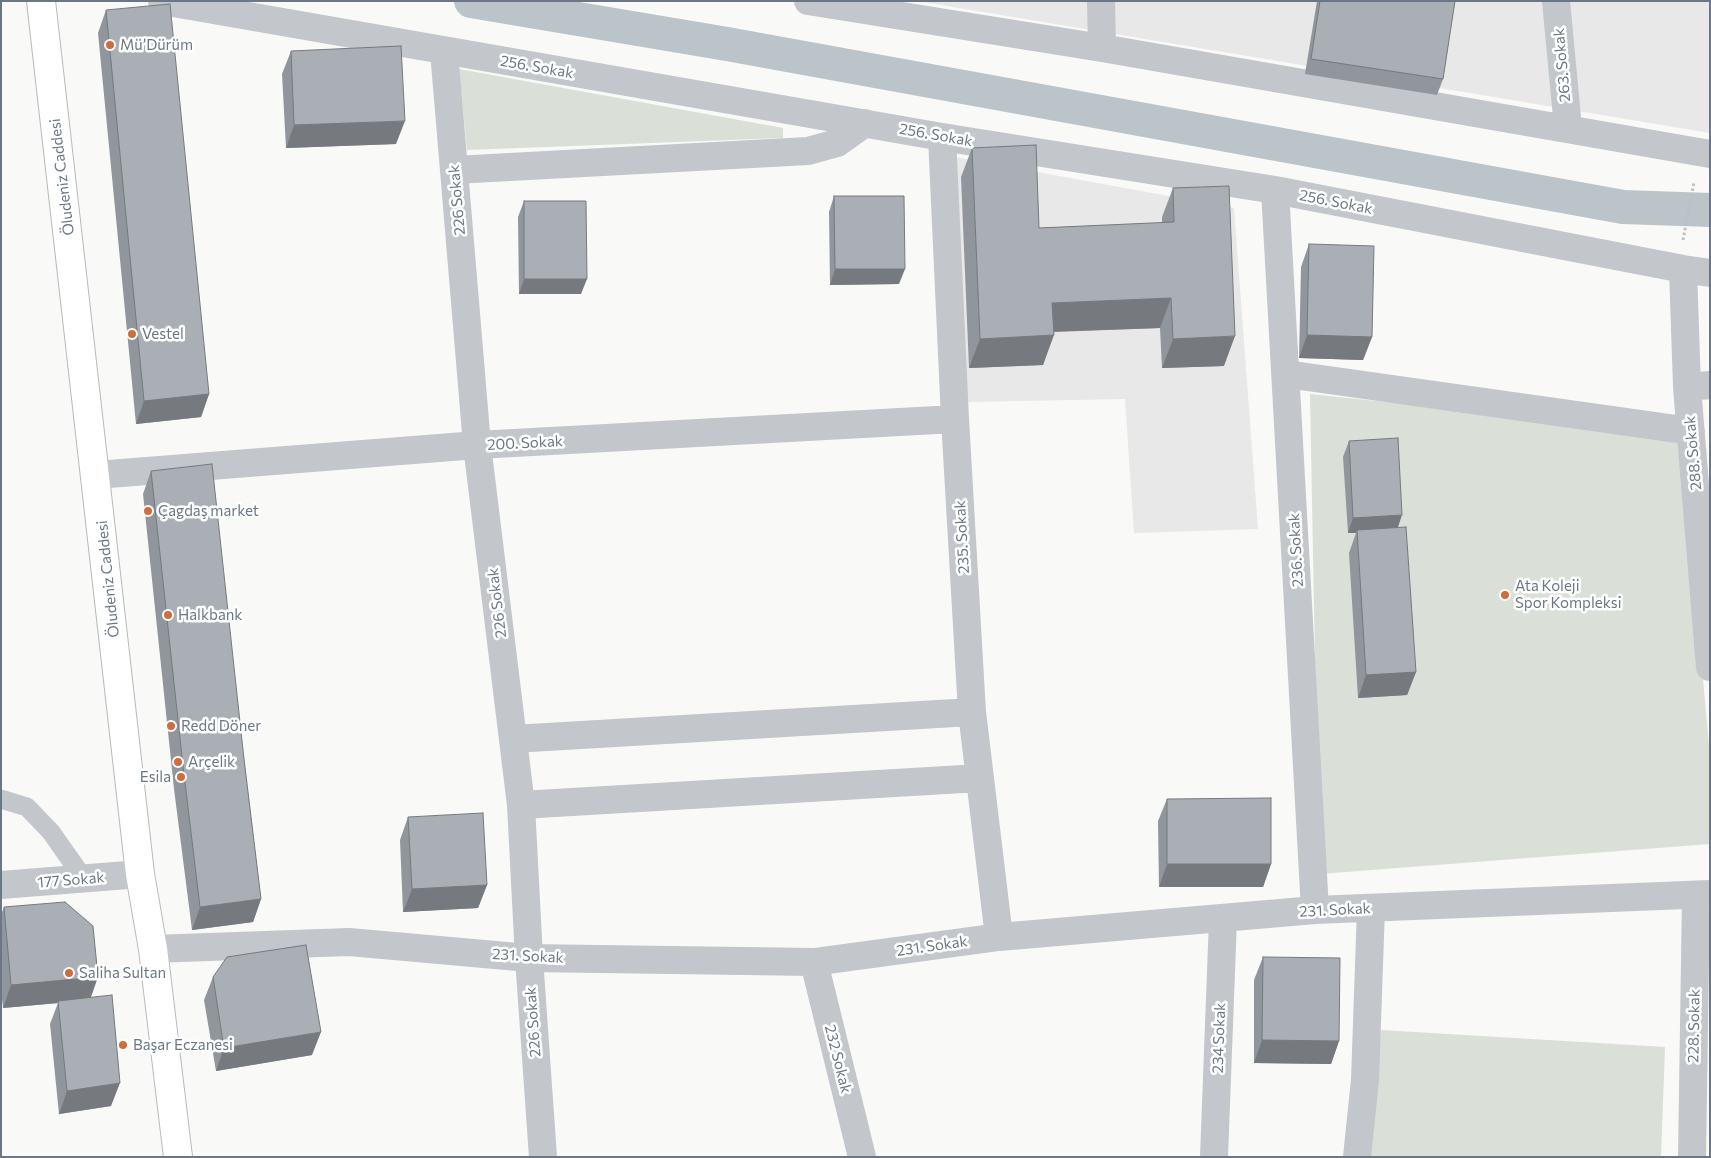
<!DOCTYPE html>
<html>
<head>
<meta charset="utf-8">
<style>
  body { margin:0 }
  #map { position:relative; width:1711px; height:1158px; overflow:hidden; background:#f9f9f7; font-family:Commissioner,sans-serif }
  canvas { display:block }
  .frame { position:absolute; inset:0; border:2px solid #6b7784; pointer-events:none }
</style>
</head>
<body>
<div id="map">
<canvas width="1711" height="1158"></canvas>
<div class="frame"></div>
</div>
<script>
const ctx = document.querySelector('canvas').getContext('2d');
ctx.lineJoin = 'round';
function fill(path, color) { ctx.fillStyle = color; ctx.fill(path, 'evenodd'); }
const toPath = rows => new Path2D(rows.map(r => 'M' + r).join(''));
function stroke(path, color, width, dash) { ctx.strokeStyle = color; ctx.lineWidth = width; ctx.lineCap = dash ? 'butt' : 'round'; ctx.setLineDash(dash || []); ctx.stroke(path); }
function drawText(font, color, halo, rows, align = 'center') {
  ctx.font = font + ' Commissioner,sans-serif'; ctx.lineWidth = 5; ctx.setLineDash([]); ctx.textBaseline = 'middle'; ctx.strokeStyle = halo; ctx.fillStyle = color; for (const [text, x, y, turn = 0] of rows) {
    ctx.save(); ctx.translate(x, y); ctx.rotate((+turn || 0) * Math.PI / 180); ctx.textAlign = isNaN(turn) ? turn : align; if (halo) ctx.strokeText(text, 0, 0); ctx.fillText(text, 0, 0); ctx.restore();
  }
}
fill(toPath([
  [917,1,1710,1,1710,133],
  [955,157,1234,208,1258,529,1134,533,1125,399,967,402]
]), '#e7e8e7');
fill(toPath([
  [459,69,783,128,783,138,467,150],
  [1310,394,1681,433,1710,757,1710,844,1319,874],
  [1381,1030,1665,1047,1661,1157,1366,1157]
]), '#dadfd8');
stroke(toPath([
  [471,1,727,44,1623,207,1710,210]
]), '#bbc4c8', 34);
const primary = toPath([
  [41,1,140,874,153,949,178,1157]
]);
stroke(primary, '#b7babe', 30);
stroke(toPath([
  [1683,240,1694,182]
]), '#bdbfc2', 3, [2.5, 2.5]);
stroke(toPath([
  [1,799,27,807,51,832,84,879]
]), '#c3c6ca', 19);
stroke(toPath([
  [162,1,942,137,1275,190,1683,269,1710,273],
  [808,1,1102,48,1710,154],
  [1101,1,1102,48],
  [1556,1,1568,128],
  [444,51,477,445,521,805,529,958,543,1157],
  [942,137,955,419,972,712,999,937],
  [454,170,808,151,837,143,865,123],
  [1275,190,1315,910],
  [1683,269,1687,387,1710,667],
  [1286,374,1691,431],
  [1687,387,1710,385],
  [96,475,477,445,955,419],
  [513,739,972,712],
  [521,805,980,778],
  [153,949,349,942,529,958,814,962,999,937,1315,910,1710,894],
  [814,962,862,1157],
  [1214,1157,1223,919],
  [1357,1157,1365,1080,1371,908],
  [1692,1157,1696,896]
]), '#c3c6ca', 28);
stroke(toPath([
  [1,885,140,874]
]), '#c3c6ca', 28);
stroke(primary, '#fff', 28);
fill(toPath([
  [1317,1,1455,1,1443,79,1437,95,1305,74],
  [106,10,209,394,201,417,136,424,98,33],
  [291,51,396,144,286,148,282,74],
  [972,148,1039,228,1162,223,1162,217,1173,188,1224,366,1162,368,1160,328,1054,332,1043,365,969,368,961,177],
  [834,196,899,284,830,285,829,212],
  [524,201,581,294,519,294,518,217],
  [1309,244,1372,337,1363,360,1299,358,1301,267],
  [1349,441,1398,527,1416,672,1407,695,1358,698,1349,553,1356,533,1348,533,1343,457],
  [151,471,244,759,261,899,253,922,192,930,174,789,143,494],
  [1167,799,1271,864,1263,887,1159,887,1158,821],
  [408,817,487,885,478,908,403,912,400,840],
  [4,907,91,998,111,1106,59,1114,50,1024,58,1003,3,1008,1,991,1,915],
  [1263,957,1339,1041,1331,1064,1254,1063,1254,980],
  [213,977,312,1055,216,1071,204,1000]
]), '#91969c');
fill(toPath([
  [405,121,396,144,286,148,294,125],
  [835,269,905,269,899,284,830,285],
  [524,279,587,279,581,294,519,294],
  [1171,298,1160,328,1042,332,1052,303],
  [1054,335,1043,365,969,368,980,339],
  [1307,335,1372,337,1363,360,1299,358],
  [1235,336,1224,366,1162,368,1173,339],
  [209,394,201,417,136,424,144,401],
  [1402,515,1397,530,1357,530,1356,533,1348,533,1353,518],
  [1416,672,1407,695,1358,698,1366,675],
  [1167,864,1271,864,1263,887,1159,887],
  [487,885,478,908,403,912,412,889],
  [261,899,253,922,192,930,200,907],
  [98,977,90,1000,58,1001,58,1003,3,1008,11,985],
  [321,1032,312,1055,216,1071,224,1048],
  [1262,1040,1339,1041,1331,1064,1254,1063],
  [120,1083,111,1106,59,1114,67,1091]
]), '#767a7f');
const building = toPath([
  [1320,1,1455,1,1443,79,1311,59,1320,1],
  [170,4,209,394,144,401,106,10,170,4],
  [401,46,405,121,294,125,291,51,401,46],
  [1036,145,1039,228,1174,222,1173,188,1229,186,1235,336,1173,339,1171,298,1052,303,1054,335,980,339,972,148,1036,145],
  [834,196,904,196,905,269,835,269,834,196],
  [524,201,586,201,587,279,524,279,524,201],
  [1309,244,1374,246,1372,337,1307,335,1309,244],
  [1398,438,1402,515,1353,518,1349,441,1398,438],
  [212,464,244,759,261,899,200,907,183,766,151,471,212,464],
  [1406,527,1416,672,1366,675,1357,530,1406,527],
  [1271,798,1271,864,1167,864,1167,799,1271,798],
  [483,813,487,885,412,889,408,817,483,813],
  [65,902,93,926,98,977,11,985,4,907,65,902],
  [306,945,321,1032,224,1048,213,977,227,957,306,945],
  [1263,957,1340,958,1339,1041,1262,1040,1263,957],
  [112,995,120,1083,67,1091,58,1001,112,995]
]);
fill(building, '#a9afb5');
stroke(building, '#767a7f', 1);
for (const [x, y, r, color] of [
  [110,45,5,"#d16c3f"],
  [132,334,5,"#d16c3f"],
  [148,511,5,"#d16c3f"],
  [1505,595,5,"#d16c3f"],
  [168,615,5,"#d16c3f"],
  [171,726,5,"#d16c3f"],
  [178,762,5,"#d16c3f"],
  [181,777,5,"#d16c3f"],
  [69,973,5,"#d16c3f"],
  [123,1045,5,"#d16c3f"]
]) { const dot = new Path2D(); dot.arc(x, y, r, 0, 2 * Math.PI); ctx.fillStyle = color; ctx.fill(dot); stroke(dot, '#fff', 2); }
drawText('15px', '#6b7784', '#fff', [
  ["Mü’Dürüm",120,45],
  ["Vestel",142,334],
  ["Çagdaş market",158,511],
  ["Ata Koleji",1515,586],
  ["Spor Kompleksi",1515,603],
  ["Halkbank",178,615],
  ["Redd Döner",181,726],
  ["Arçelik",188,762],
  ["Esila",171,777,"right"],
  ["Saliha Sultan",79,973],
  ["Başar Eczanesi",133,1045]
], 'left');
drawText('15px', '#6b7784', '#fff', [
  ["263. Sokak",1562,65,-95],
  ["256. Sokak",537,67,10],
  ["256. Sokak",936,135,10],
  ["Öludeniz Caddesi",62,177,-97],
  ["226 Sokak",457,200,-95],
  ["256. Sokak",1336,202,11],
  ["200. Sokak",525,443,-3],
  ["288. Sokak",1693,453,-95],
  ["235. Sokak",962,537,-93],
  ["236. Sokak",1296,550,-93],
  ["Öludeniz Caddesi",108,579,-96],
  ["226 Sokak",497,603,-97],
  ["177 Sokak",71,880,-5],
  ["231. Sokak",1335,910,-3],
  ["231. Sokak",932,946,-8],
  ["231. Sokak",528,956,3],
  ["226 Sokak",533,1022,-94],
  ["228. Sokak",1694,1026,-89],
  ["234 Sokak",1219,1038,-88],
  ["232 Sokak",838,1059,76]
]);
</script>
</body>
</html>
